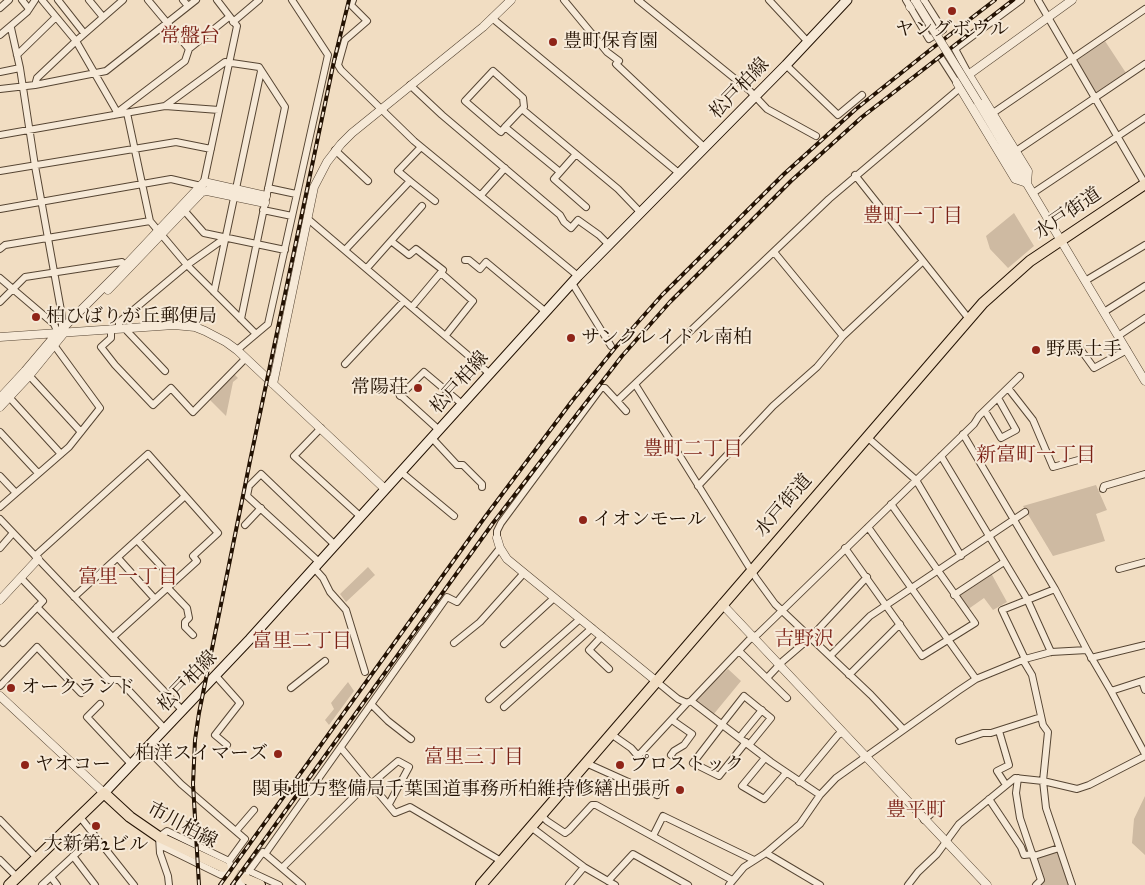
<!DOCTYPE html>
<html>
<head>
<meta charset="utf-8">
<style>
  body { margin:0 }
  canvas { display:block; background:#f1ddc2 }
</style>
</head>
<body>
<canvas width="1145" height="885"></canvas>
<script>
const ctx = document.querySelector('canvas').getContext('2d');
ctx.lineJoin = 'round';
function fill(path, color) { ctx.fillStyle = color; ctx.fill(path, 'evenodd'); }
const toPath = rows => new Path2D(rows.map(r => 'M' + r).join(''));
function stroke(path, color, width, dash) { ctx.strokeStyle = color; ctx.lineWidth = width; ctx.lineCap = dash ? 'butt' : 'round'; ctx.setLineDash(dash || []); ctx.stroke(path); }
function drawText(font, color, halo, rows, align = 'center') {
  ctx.font = font + ' "IM FELL Great Primer","Noto Serif JP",serif'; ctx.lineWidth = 4; ctx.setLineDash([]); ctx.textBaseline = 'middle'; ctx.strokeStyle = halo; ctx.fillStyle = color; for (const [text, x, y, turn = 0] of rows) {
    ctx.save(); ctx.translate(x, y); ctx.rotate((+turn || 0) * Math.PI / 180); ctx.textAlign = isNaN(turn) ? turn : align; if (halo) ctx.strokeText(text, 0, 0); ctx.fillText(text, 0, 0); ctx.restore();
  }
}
fill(toPath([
  [1105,41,1126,73,1099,93,1095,92,1078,62,1078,58],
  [1014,213,1034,246,1008,268,990,249,986,236],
  [233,375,235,375,238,378,233,382,226,416,209,399],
  [1096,485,1107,510,1096,514,1105,541,1053,556,1023,506],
  [368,567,375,575,346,602,340,594],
  [991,573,1007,602,993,610,984,598,967,610,958,595],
  [728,669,741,681,713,715,697,703,696,698],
  [348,682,354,691,329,725,325,720,334,709,331,703],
  [1145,796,1145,855,1132,843,1134,819],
  [1056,851,1058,852,1069,885,1039,885,1037,859,1038,857]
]), '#cebaa2');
stroke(toPath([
  [223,867,246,879]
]), '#d2bfa5', 10, [10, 5]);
const minor = toPath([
  [22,0,29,9],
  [42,0,76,41,117,112],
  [58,0,84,33],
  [89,0,103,17],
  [148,0,189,49],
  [183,0,188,6],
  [353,0,351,5,367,21,345,40,338,65,341,70,414,141,578,276],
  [564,0,607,52,619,61,616,64,705,148],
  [638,0,750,91,767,109,816,136],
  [769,0,808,42],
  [906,0,929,39,943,30,924,0],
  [1038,0,1145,184],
  [0,8,9,0],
  [492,18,680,174],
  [233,22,259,0],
  [11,28,20,68,35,166,62,316,62,329],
  [0,35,27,12,35,0],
  [17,55,56,17],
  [941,58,957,83],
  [786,65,838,115,862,95],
  [0,72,20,68],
  [969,75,955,49,1021,0],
  [35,85,37,78,76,41,123,0],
  [410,85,442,115,560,215,564,222,571,228,578,220,599,235,609,245],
  [0,89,35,85,106,71,196,0],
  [165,106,225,62,259,67,285,107,241,319],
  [127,113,150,221,187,265,256,334],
  [993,113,1145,9],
  [114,115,185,61,189,49,229,17],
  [505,127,522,109],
  [0,135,165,106,219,110],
  [335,150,368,181],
  [1016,151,1145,64],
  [576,154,554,179,586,207],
  [0,171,176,142,211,149],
  [560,172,505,127,501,132,465,101,493,71,523,98,524,107,522,109,618,189,641,213],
  [855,175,969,319],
  [410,181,398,171,421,147],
  [203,186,237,26,217,0],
  [268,188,296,194],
  [1033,193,1145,118],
  [481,195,505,168],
  [182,208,204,233,285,250],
  [0,209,171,179,201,186],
  [263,210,292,216],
  [308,219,490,374],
  [391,241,409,255,416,249,443,270,412,307],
  [0,249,5,245,150,221],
  [345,250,410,181,435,201],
  [774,252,843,336],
  [465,260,469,260,480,269,486,262,546,312],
  [367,268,422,206],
  [441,273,473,301,446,335],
  [0,278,54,324,58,333],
  [1085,281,1145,245],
  [572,283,611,346],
  [214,292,261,71],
  [0,302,25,277,122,262,128,268],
  [1104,312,1145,286],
  [119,328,119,322,187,265,225,238],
  [127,328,127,331,165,371],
  [111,329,111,338,101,347,115,365,153,405,171,388,193,412,245,359],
  [1118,336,1145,318],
  [237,350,268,324,328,55,292,0],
  [1081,350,1094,368,1127,350],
  [345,364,404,301],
  [26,372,81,432],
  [385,381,439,430],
  [635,384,756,578,775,604,871,695,903,729],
  [1008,388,1033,420,1053,467,1082,459],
  [400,396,424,372,462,404],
  [9,397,61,454],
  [617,401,626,411],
  [985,411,1001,438,1016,430,998,398],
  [321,428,294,456,361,517],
  [0,432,38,473],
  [867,437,916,480,961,556],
  [432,438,457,465,463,465,482,484,482,487],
  [941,456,1027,599,1051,652],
  [401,472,454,516],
  [0,476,16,493],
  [698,486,773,406,817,367,843,336,923,261],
  [1103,489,1104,486,1145,474],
  [0,507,69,447,100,408,54,345],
  [0,519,183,711],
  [245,525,261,508],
  [868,527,976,679],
  [497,538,497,531,501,523,601,388,605,388,617,401,829,199,960,88],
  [137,540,174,580],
  [0,548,13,533],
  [845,548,922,656,975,623,891,504],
  [35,556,148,454,218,533,193,556,197,561,113,637],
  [118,558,154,598],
  [319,562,247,496,249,486,261,474,335,545],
  [314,568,323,578,330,592,346,610,365,672],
  [1119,569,1145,562],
  [166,586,187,608,189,618,185,622,185,627,193,635],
  [954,595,1004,562],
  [74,597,185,496],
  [37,607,109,680,119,680,165,729],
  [602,636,589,650,609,669],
  [3,643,43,601,21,578],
  [454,643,480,622,524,573],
  [504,644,554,598],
  [1087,650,1111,691,1145,754],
  [739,651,787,698],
  [830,656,870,616,1025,512],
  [1091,658,1145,645],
  [1025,659,1002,610,1055,589],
  [1023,660,1032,675,1043,725,1048,732,1043,781,1046,808,1072,885],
  [849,675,900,624],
  [216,676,240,703,215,735,227,745],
  [767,678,783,661,811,637,867,577],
  [656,681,678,699,687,703],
  [1142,681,1145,690],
  [0,686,37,647,81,693],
  [291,688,325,661],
  [1111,691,1145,680],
  [489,699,580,619],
  [691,701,771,762,820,795],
  [100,704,87,717,132,765],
  [372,705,388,721,411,739],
  [504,707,592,628],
  [722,724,744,696,771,718,749,745],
  [723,724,693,763,719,776,746,742],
  [999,731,1009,765,997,771,1006,785],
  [611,734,631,748,638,756,687,703,691,701,749,640,758,634,974,424,979,416,1020,376],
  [740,737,762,710],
  [959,741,983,733,991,733,1041,717],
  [341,748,395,813,410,807,501,861],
  [147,749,181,784,245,839,229,861],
  [671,755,674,751,684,745,692,734,672,720],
  [765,758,742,786,764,799,786,773],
  [586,763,657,795],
  [1018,778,1016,793,1020,818,1041,880,1036,885],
  [799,782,838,735,842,733],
  [371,784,398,761,409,767,389,804],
  [989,799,1021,847,1024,855,1033,854],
  [541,815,547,821,565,833,569,830,592,805,596,805,732,880],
  [80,817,134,885],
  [0,820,37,858],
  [924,820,938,808],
  [531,827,584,867,615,885],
  [236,831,254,810],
  [653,836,663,816,754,860],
  [160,847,164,847,221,875,230,864,229,861,167,831,159,837,160,853,168,876,169,885],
  [766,853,820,885],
  [265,854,447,597,457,602,500,548],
  [73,856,95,885],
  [1034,856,1059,848],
  [0,860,17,877],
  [282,868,369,782],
  [51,877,57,885],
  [608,881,633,854,688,885],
  [42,885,95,836],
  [242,885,239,884,246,875],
  [279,885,249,871,263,852,302,885],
  [569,885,584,867],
  [729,885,744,867,766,853,800,824,820,795,836,778,958,691,976,679,1025,659,1051,652,1087,650,1055,589,963,434],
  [908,885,918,872,937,854,959,824,1015,778,1043,781,1077,789,1089,785,1145,756]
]);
const tertiary = toPath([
  [910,7,920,0],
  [969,75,1028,171,1027,183,1015,179,957,83,1072,0],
  [978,102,1145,381],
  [108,290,202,192,207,191,265,203],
  [0,337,174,325,195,327,205,331,226,342,237,350,385,489],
  [273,384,314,187,327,162,341,144,352,133,483,27,511,0],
  [0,398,25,371,53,338,125,266,204,182,266,196],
  [0,407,29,376,64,333],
  [497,538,500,548,507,559,656,681],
  [0,600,38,559],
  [722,604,987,885],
  [0,696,104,793]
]);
const secondary = toPath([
  [104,793,250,639,578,276,786,65,847,0]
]);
const primary = toPath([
  [246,879,260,885],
  [9,885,104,793,130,817,159,837,223,867]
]);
const trunk = toPath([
  [481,885,983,303,1030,261,1145,184]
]);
stroke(minor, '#564533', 8);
stroke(tertiary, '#564533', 9);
stroke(secondary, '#231203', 11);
stroke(primary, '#231203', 12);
stroke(trunk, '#231203', 12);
stroke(minor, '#f6e9d7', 6);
stroke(tertiary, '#f6e9d7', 8);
stroke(secondary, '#f6e9d7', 9);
stroke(primary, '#f1ddc2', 10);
stroke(trunk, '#f1ddc2', 10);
const rail = toPath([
  [199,885,193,784,195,740,199,713,250,461,334,61,349,0],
  [220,885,485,517,572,401,615,348,662,295,784,174,856,109,930,50,995,0],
  [232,885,493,523,622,356,670,302,791,181,862,117,1013,0]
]);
stroke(rail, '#231203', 4);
stroke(rail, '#f6e9d7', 2, [5.5]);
const tertiaryBridge = toPath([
  [915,0,978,102]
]);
stroke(tertiaryBridge, '#564533', 9, []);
stroke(tertiaryBridge, '#f6e9d7', 8);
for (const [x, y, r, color] of [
  [952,11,5,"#8f2418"],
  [553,42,5,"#8f2418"],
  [36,317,5,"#8f2418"],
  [571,338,5,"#8f2418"],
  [1036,350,5,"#8f2418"],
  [418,388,5,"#8f2418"],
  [583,520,5,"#8f2418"],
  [11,688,5,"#8f2418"],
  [278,754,5,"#8f2418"],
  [25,765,5,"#8f2418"],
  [620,765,5,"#8f2418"],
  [680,790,5,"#8f2418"],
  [96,826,5,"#8f2418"]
]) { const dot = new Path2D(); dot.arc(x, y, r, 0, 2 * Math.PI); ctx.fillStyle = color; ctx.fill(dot); stroke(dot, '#f6e9d7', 2); }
drawText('19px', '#231203', '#f6e9d7', [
  ["ヤングボウル",952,30,"center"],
  ["豊町保育園",563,42],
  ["柏ひばりが丘郵便局",46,317],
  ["サンクレイドル南柏",581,338],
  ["野馬土手",1046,350],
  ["常陽荘",408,388,"right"],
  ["イオンモール",593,520],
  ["オークランド",21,688],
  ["柏洋スイマーズ",268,754,"right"],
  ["ヤオコー",35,765],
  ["プロストック",630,765],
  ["関東地方整備局千葉国道事務所柏維持修繕出張所",670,790,"right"],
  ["大新第2ビル",96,845,"center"]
], 'left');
drawText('19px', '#231203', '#f6e9d7', [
  ["松戸柏線",740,89,-46],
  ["水戸街道",1068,214,-34],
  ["松戸柏線",460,383,-48],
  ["水戸街道",784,506,-49],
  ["松戸柏線",188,682,-46],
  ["市川柏線",182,826,28]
]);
drawText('20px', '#7a1f14', '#f6e9d7', [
  ["常盤台",190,37],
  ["豊町一丁目",913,217],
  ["豊町二丁目",693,450],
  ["新富町一丁目",1036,456],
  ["富里一丁目",128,578],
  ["吉野沢",804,640],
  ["富里二丁目",302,642],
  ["富里三丁目",474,758],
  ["豊平町",916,811]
]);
</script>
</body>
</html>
